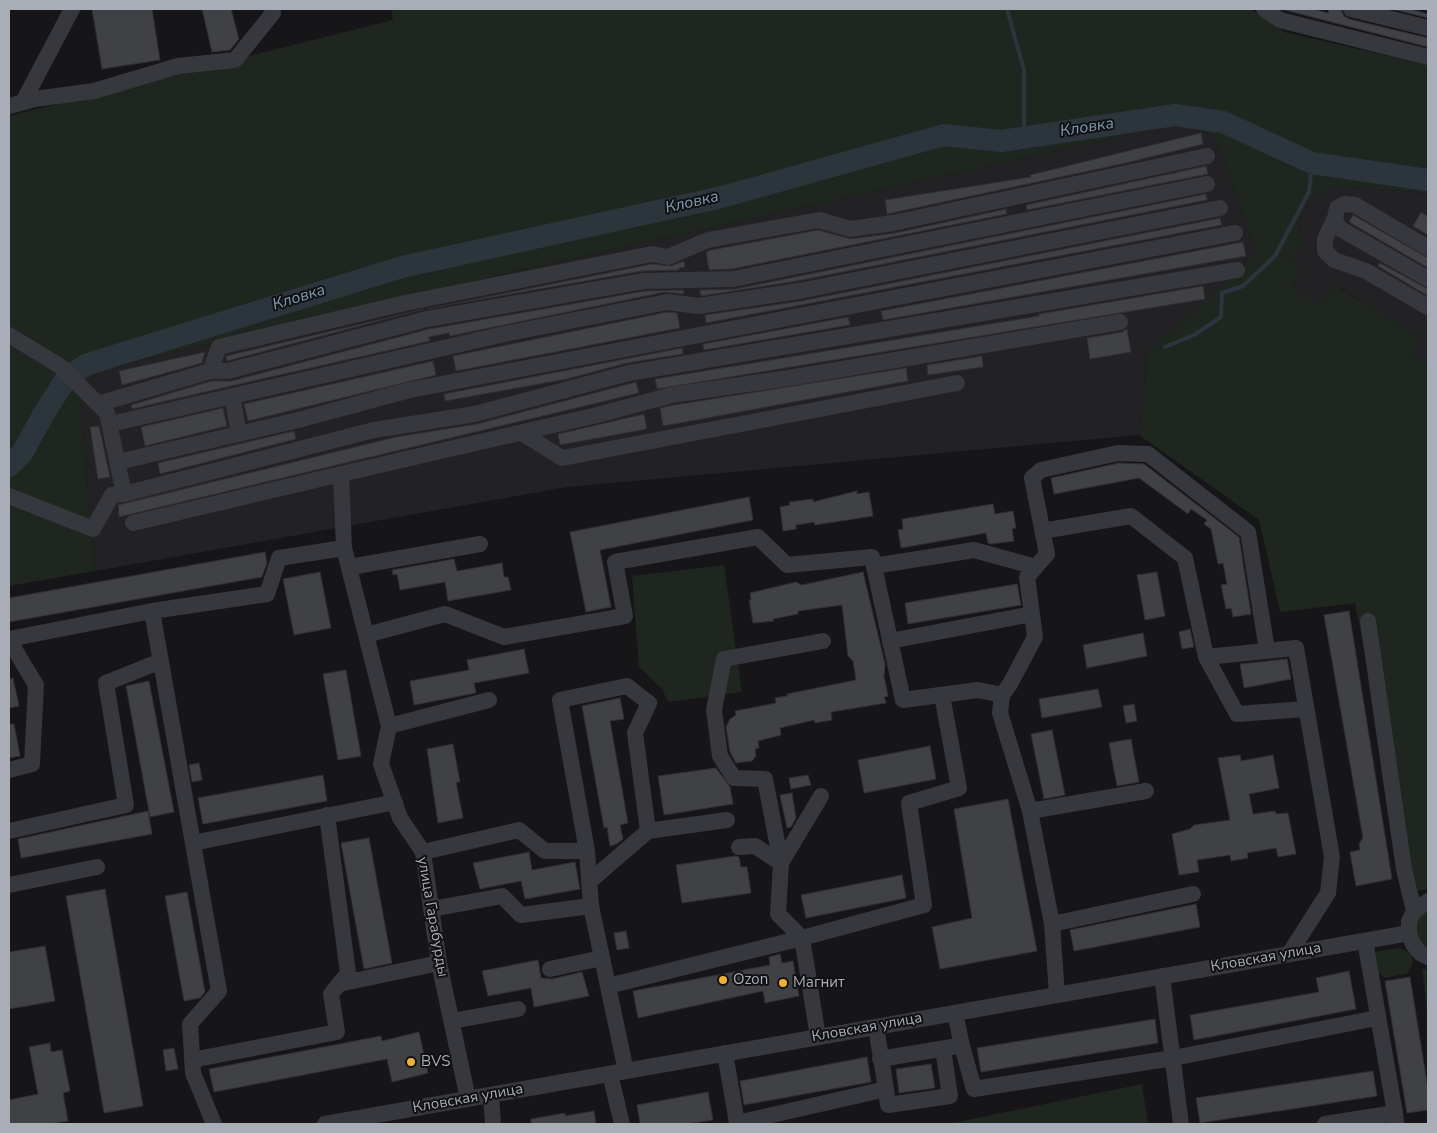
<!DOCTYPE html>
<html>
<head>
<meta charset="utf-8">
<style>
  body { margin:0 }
  #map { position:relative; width:1437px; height:1133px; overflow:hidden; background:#161618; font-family:"Nunito Sans",sans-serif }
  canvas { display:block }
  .frame { position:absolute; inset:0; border:10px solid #a8adb8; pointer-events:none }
</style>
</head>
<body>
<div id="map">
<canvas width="1437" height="1133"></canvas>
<div class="frame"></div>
</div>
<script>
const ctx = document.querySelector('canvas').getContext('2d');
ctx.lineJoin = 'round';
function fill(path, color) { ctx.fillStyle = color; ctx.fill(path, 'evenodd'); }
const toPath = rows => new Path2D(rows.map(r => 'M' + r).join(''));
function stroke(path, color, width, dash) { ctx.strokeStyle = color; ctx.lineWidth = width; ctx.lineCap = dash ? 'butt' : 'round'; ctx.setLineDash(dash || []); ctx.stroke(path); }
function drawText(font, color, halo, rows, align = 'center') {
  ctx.font = font + ' "Nunito Sans",sans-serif'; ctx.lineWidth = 4; ctx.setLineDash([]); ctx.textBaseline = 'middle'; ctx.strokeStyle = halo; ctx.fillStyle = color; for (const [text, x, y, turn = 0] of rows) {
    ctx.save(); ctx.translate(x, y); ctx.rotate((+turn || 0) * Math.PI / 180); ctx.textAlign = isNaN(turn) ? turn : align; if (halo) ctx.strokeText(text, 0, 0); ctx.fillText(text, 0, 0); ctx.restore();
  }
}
fill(toPath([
  [1178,124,1215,136,1256,253,1147,354,1139,435,567,487,95,571,78,375,530,268],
  [1338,186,1428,193,1428,364,1412,354,1420,337,1337,286,1328,295,1314,304,1303,300,1292,283,1288,254,1301,247,1299,221,1308,201]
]), '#222225');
fill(toPath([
  [391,9,1251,9,1284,32,1428,65,1428,193,1338,186,1308,201,1299,222,1301,247,1289,255,1302,275,1292,283,1303,300,1308,295,1314,304,1328,295,1336,286,1421,337,1412,354,1428,364,1428,889,1417,891,1405,856,1355,603,1280,612,1259,520,1139,435,1147,354,1256,253,1215,136,1178,124,530,268,78,375,95,571,9,586,9,116,393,20],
  [724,565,742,692,668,702,662,689,639,667,632,576],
  [1428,904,1428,949,1418,940,1415,920],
  [1399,948,1411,953,1413,962,1408,973,1386,978,1375,971,1374,952],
  [1422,969,1428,970,1428,1019],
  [1142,1084,1148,1124,948,1124]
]), '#1e261f');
stroke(toPath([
  [1007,9,1024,70,1024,138],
  [1165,347,1194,335,1221,317,1222,293,1243,286,1275,256,1309,192,1312,163]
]), '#2c353c', 4);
stroke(toPath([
  [9,466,23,452,44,413,68,376,88,364,402,267,722,197,944,135,1001,141,1175,115,1223,122,1312,163,1428,180]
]), '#2c353c', 22);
const building = toPath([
  [92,9,152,9,160,60,102,69,92,9],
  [202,9,231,9,239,39,230,50,212,52,202,9],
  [1281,9,1313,9,1328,13,1329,9,1341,9,1344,16,1349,19,1428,38,1428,47,1281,9],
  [1392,9,1409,9,1428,14,1428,18,1392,9],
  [1201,133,1203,144,1126,163,887,214,885,200,1031,177,1030,175,1201,133],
  [1206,166,1208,174,1027,210,1026,205,1206,166],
  [1206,194,1207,200,797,281,701,296,700,290,735,289,1206,194],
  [1006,209,1007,214,732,269,709,270,706,252,711,250,818,230,851,239,895,233,1006,209],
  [1421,212,1428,217,1428,235,1413,226,1421,212],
  [1353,215,1428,258,1428,268,1349,222,1353,215],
  [1220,218,1222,225,706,323,705,315,801,301,1220,218],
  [1243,242,1246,256,883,320,881,311,1243,242],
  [684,261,685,267,679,268,679,270,642,271,426,309,652,264,671,266,684,261],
  [1380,263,1428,289,1428,296,1378,266,1380,263],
  [1203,286,1205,299,657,389,655,379,1039,316,1039,314,1203,286],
  [683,290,684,294,665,292,450,336,449,333,429,337,430,341,231,386,132,409,131,405,211,381,231,381,429,329,645,291,683,290],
  [424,309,227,361,226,358,226,356,424,309],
  [667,312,677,313,680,328,456,371,453,356,667,312],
  [848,317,850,325,704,350,703,344,848,317],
  [1127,329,1131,352,1090,359,1087,338,1122,332,1127,329],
  [682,348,683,354,627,363,567,379,445,401,444,394,682,348],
  [205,352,202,363,122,385,119,371,205,352],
  [982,356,983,367,928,375,927,365,982,356],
  [433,361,436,375,248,421,244,404,433,361],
  [906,368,908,381,663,426,660,408,674,405,906,368],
  [636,382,639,393,119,517,118,505,396,437,477,424,636,382],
  [223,408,227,426,145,446,141,427,223,408],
  [644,414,647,429,560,445,558,434,644,414],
  [99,426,110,477,98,479,90,427,99,426],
  [294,431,296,439,160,474,158,463,294,431],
  [1119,463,1144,464,1239,537,1251,614,1233,617,1231,608,1226,609,1221,585,1227,584,1223,563,1218,564,1211,529,1204,524,1207,520,1191,509,1188,514,1139,478,1054,494,1051,478,1119,463],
  [857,491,857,494,869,492,873,516,815,525,814,522,796,525,796,529,783,531,780,507,790,505,789,502,813,499,813,502,857,491],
  [749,497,753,520,600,550,611,607,586,612,570,532,749,497],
  [993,504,995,514,1013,511,1016,528,1012,529,1014,541,991,544,988,543,986,533,901,548,898,530,903,529,902,519,993,504],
  [265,552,267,563,262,577,9,622,9,598,265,552],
  [454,559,457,571,502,563,504,577,508,577,511,590,448,601,445,582,400,590,397,574,393,575,392,570,454,559],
  [320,572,331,628,294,635,283,579,320,572],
  [863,572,885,664,884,676,888,696,884,697,886,703,831,712,832,720,815,723,814,720,780,728,781,735,758,741,759,748,755,749,756,756,752,761,736,763,730,752,726,727,730,719,736,715,735,711,776,703,775,698,787,696,787,694,856,680,853,661,848,656,842,605,798,611,798,614,773,619,774,621,753,623,749,600,751,600,750,593,796,582,802,585,863,572],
  [1157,572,1165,616,1145,620,1137,575,1157,572],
  [1017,584,1021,605,908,624,905,603,1017,584],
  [1349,611,1392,879,1356,886,1350,852,1360,850,1359,844,1363,838,1324,615,1349,611],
  [1190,629,1194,647,1182,649,1179,632,1190,629],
  [1143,633,1147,656,1087,668,1083,645,1143,633],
  [524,649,529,673,474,683,476,693,414,705,410,681,469,670,467,660,524,649],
  [1287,659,1291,679,1244,688,1240,664,1287,659],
  [346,670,361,756,338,760,323,674,346,670],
  [13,678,19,706,9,708,9,679,13,678],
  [149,681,174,812,150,817,126,686,149,681],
  [1098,689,1102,707,1042,718,1039,699,1098,689],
  [620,698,624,719,610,721,628,823,620,825,623,839,617,844,610,846,607,827,604,828,582,706,620,698],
  [1134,704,1137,721,1126,723,1123,706,1134,704],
  [9,724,14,724,20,756,9,758,9,724],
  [1052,730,1065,795,1044,799,1031,734,1052,730],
  [1131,739,1139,782,1117,786,1109,743,1131,739],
  [453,744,460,782,456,782,463,818,438,823,427,749,453,744],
  [930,746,936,779,864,793,858,760,930,746],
  [1240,755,1241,761,1273,755,1279,788,1249,794,1253,814,1275,811,1276,814,1288,813,1296,854,1278,857,1276,848,1247,853,1248,858,1231,861,1230,855,1197,860,1199,872,1179,875,1172,834,1190,829,1194,825,1230,820,1218,758,1240,755],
  [199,763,202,780,192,782,189,765,199,763],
  [716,768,730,787,733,804,664,815,658,776,716,768],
  [323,775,327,801,203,824,198,798,323,775],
  [808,775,811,785,791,789,789,778,808,775],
  [792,793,796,818,791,827,787,828,780,795,792,793],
  [1008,799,1037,951,940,969,932,927,972,918,954,809,1008,799],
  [148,811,152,834,21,858,18,839,148,811],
  [369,838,392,963,364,969,341,843,369,838],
  [529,852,532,870,575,862,580,889,525,899,521,881,480,889,473,863,529,852],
  [735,856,739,857,741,867,747,867,751,893,682,903,676,865,735,856],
  [902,875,906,898,806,918,801,895,902,875],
  [105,889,143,1106,104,1113,66,896,105,889],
  [187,892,205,992,200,998,184,1001,165,896,187,892],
  [1196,904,1200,927,1074,951,1070,930,1196,904],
  [626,931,629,948,617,950,614,933,626,931],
  [45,946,55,1001,9,1009,9,952,45,946],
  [780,954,782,963,793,961,799,996,765,1003,763,991,638,1018,633,991,770,965,769,957,780,954],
  [538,960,541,978,552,979,582,972,589,996,534,1007,531,988,488,996,482,971,538,960],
  [1349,971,1356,1009,1194,1040,1190,1015,1319,992,1316,978,1349,971],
  [1410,977,1428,1089,1428,1110,1407,1113,1385,981,1410,977],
  [1155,1019,1158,1043,981,1072,977,1048,1155,1019],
  [419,1032,428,1073,392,1082,387,1059,214,1092,209,1069,381,1036,382,1041,419,1032],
  [50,1043,51,1052,62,1050,70,1091,63,1093,68,1121,49,1124,9,1124,9,1100,38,1094,29,1047,50,1043],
  [174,1048,178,1069,166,1071,163,1050,174,1048],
  [867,1057,871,1082,744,1105,740,1081,867,1057],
  [931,1064,935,1088,899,1093,896,1069,931,1064],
  [1373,1071,1377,1096,1200,1123,1196,1098,1373,1071],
  [708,1092,713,1120,687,1124,640,1124,637,1105,708,1092],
  [594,1111,596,1124,531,1124,531,1119,565,1113,565,1116,594,1111]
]);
fill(building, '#404145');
stroke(building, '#303034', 1);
stroke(toPath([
  [1264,9,1280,20,1428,57],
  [1351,9,1428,28],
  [23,102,72,9],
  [9,106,35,99,94,91,178,66,235,60,273,13,272,9],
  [1335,218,1325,239,1325,251,1334,260,1366,271,1428,307],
  [1428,248,1355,205,1344,204,1337,208,1335,218,1339,228,1428,279],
  [9,335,60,366,107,413,124,494,374,430,475,414,629,373,1237,270],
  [210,371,228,371,427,319,644,281,733,279,1207,184],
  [232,396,239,434],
  [98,404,210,371,219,347,405,303,652,254,668,257,708,240,819,220,850,229,893,223,1207,156],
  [110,424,509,333,667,302,699,306,799,291,1220,208],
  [522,433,562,458,957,383],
  [118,462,298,420,410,390,1235,233],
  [9,496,93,529,112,495,124,494],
  [133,523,341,474],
  [1042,531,1131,516,1185,558,1206,657,1296,648,1332,857,1328,893,1289,954],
  [344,548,341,474,597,415,672,395,795,377,1120,322],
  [874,566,974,550,1036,567],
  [350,567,480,544],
  [152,611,219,991,190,1024,193,1073,214,1124],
  [1368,621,1404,869,1414,911],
  [366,635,445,614,504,637,625,616,615,562,758,537,787,565,872,557,903,700,978,690,1002,695],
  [9,639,152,611,267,594,279,558,344,548,389,726,381,764,400,818,423,852,439,963,468,1099],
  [9,640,36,685,32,764,9,770],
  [890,641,1032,614],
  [1206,657,1237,714,1306,709],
  [389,726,489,700],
  [1030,811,1146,791],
  [9,831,126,805,106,683,161,661],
  [648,831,727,820],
  [193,843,395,802],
  [739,847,755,846,781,863],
  [423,852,519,830,545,851,587,851],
  [781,863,765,779,734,778,720,756,714,710,724,659,823,641],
  [589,882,648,831,635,733,649,703,627,686,560,700,587,851,591,906,626,1071],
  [9,885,97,867],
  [1428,901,1414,911,1409,921,1409,933,1413,944,1420,953,1428,957],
  [432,909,502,896,521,915,591,906],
  [1052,924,1193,894],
  [1365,941,1395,1113],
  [550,969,602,958],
  [1162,976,1181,1124],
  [339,984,439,963],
  [608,986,802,938,924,905,909,803,959,788,942,695],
  [1057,995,1052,924,1030,811,1000,713,1002,695,1010,684,1035,637,1027,577,1047,554,1032,478,1041,470,1118,453,1148,454,1248,532,1267,650],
  [955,1013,962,1046,974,1089,1173,1058,1377,1018],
  [452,1021,518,1009],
  [818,1037,802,938,778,914,781,863,821,796],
  [725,1053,737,1123,886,1089,876,1027],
  [880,1059,952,1047],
  [192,1060,337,1032,331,994,348,973,327,815],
  [610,1074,622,1124],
  [886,1089,888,1105,950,1096,943,1049],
  [491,1096,493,1124],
  [325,1124,1409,933],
  [1325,1124,1395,1113,1396,1122]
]), '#37383d', 16);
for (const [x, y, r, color] of [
  [723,980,5,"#f2b134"],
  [783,983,5,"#f2b134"],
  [411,1062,5,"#f2b134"]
]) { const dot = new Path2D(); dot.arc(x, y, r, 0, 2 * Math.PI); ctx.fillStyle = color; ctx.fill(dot); stroke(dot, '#111113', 2); }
drawText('15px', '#a8adb8', '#111113', [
  ["улица Гарабурды",432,917,80],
  ["Кловская улица",1266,958,-10],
  ["Кловская улица",867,1028,-10],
  ["Кловская улица",468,1099,-10]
]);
drawText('15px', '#a8adb8', '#111113', [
  ["Ozon",733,980],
  ["Магнит",793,983],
  ["BVS",421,1062]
], 'left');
drawText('italic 16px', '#7f9bb3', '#111113', [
  ["Кловка",1087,128,-9],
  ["Кловка",692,203,-13],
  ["Кловка",299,298,-17]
]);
</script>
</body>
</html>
